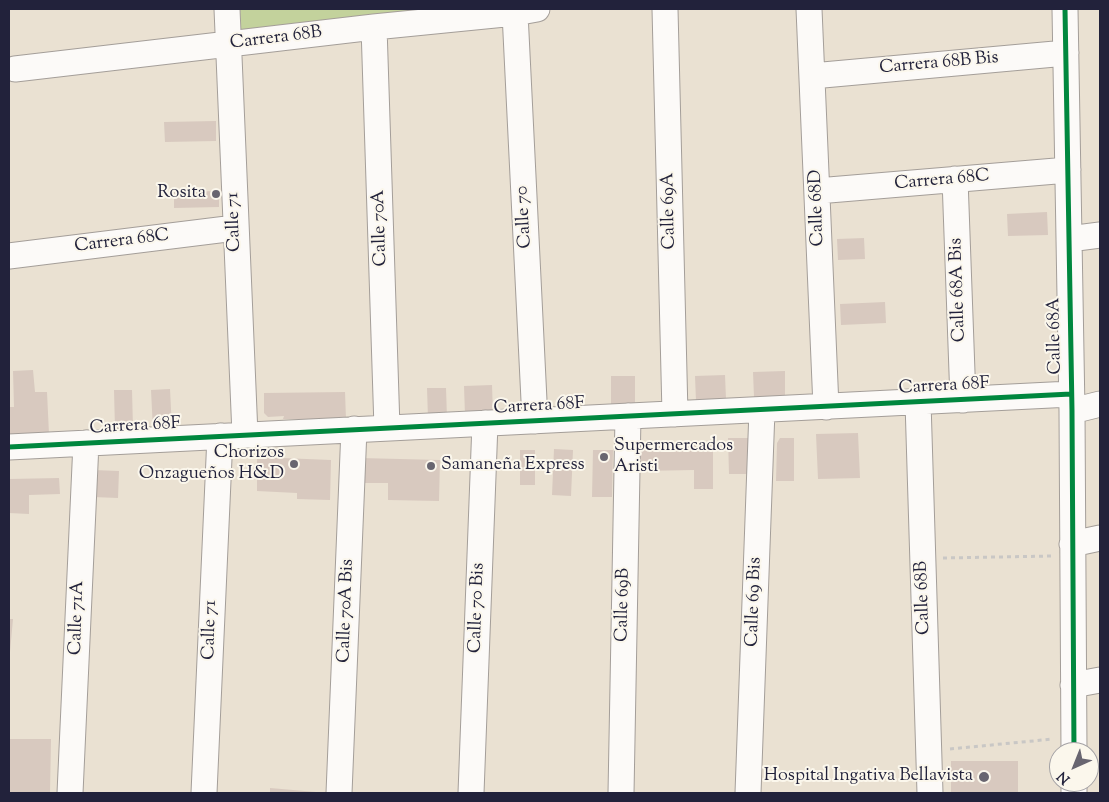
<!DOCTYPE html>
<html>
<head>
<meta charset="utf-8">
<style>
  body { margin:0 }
  #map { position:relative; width:1109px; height:802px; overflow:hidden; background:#eae1d2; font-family:"Sorts Mill Goudy",serif }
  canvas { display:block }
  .frame { position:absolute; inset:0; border:10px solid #22223b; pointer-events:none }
  .north { position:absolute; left:1049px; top:742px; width:50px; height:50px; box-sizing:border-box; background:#fbf7ec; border:1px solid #a4a2a5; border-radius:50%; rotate:224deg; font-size:14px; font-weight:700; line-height:20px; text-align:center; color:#22223b }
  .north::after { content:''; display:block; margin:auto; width:18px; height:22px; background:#686570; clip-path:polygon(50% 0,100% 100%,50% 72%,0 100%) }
</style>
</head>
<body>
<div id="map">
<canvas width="1109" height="802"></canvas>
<div class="frame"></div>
<div class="north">N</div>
</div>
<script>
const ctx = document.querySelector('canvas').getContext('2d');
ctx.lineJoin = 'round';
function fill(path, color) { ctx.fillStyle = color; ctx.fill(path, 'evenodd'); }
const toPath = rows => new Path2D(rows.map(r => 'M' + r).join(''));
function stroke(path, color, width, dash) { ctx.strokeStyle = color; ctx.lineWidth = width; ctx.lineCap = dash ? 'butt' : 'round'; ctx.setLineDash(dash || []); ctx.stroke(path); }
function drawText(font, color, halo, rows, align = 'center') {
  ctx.font = font + ' "Sorts Mill Goudy",serif'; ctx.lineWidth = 4; ctx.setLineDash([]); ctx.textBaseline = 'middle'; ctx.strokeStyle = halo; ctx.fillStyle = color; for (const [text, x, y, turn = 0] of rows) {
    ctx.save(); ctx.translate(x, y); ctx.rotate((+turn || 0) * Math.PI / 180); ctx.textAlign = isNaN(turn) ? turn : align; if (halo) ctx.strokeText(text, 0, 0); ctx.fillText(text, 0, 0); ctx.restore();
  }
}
fill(toPath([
  [240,9,497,9,241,32]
]), '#c3d29c');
fill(toPath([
  [216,121,216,141,165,142,164,122],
  [219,191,219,207,174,208,174,192],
  [1047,212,1048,235,1008,236,1007,214],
  [864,238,865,259,838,260,837,239],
  [885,302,886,323,841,325,840,304],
  [33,370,35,392,47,392,49,434,9,436,9,407,14,407,13,371],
  [785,371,785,397,754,397,753,372],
  [725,375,726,399,696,401,695,376],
  [611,376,635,376,635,403,611,404],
  [492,385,493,414,465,415,464,386],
  [427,388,446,388,447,418,428,418],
  [170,389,172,429,153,430,151,390],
  [114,390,132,390,133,428,115,429],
  [345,392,346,419,283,419,284,416,268,417,264,413,264,393],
  [858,433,860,478,818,479,816,434],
  [728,438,749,438,750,474,729,474],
  [780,438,794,438,794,481,776,481,777,443],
  [648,445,713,445,713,489,694,489,694,470,641,471,640,451],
  [554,449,573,450,571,496,552,495],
  [520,450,535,450,535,485,520,485],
  [593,450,613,450,612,497,592,497],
  [257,457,331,460,330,500,297,499,297,493,257,491],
  [360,458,440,460,439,501,388,500,388,483,360,483],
  [93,470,119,471,118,498,93,497],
  [59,478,60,494,29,495,29,514,9,513,9,479],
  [9,619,13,619,10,652,9,652],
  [9,739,51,739,50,793,9,793],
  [951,761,1018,761,1018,793,951,793],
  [270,788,316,792,316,793,270,793]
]), '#d8c9bf');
const minor = toPath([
  [227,9,245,435],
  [665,9,675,414],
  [809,9,826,407],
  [1065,9,1072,411,1074,752],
  [515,13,535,421],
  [374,27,387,428],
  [15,69,374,27,515,13,537,9],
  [812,76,1066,53],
  [955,179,963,400],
  [817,191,1068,170],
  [1069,239,1100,235],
  [9,256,235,228],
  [918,402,930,793],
  [1072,411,1100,404],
  [9,447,1071,394],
  [1072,544,1100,538],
  [1073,685,1100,680],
  [1074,782,1074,793],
  [70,793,86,443],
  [204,793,220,436],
  [339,793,354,429],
  [471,793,485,423],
  [621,793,628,416],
  [748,793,762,410]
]);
stroke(minor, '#a49e99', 27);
stroke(toPath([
  [943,558,1052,556],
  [950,749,1053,739]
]), '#c9c7c5', 3, [4, 4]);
stroke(minor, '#fcfaf8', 25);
stroke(toPath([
  [1065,9,1072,411,1074,752],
  [9,447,1071,394]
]), '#00873e', 5);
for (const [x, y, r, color] of [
  [216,194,5,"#686570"],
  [604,457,5,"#686570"],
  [294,464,5,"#686570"],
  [431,466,5,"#686570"],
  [984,777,6,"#686570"]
]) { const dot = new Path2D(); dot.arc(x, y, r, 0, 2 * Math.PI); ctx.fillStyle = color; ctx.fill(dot); stroke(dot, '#fbf7ec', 2); }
drawText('18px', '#22223b', '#fbf7ec', [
  ["Carrera 68B",276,39,-7],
  ["Carrera 68B Bis",939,64,-5],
  ["Carrera 68C",942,181,-5],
  ["Calle 68D",818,208,-92],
  ["Calle 69A",670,211,-91],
  ["Calle 70",525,217,-93],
  ["Calle 71",235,222,-92],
  ["Calle 70A",381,228,-92],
  ["Carrera 68C",122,242,-7],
  ["Calle 68A Bis",959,290,-92],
  ["Calle 68A",1056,336,-91],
  ["Carrera 68F",944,387,-3],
  ["Carrera 68F",539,407,-3],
  ["Carrera 68F",135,427,-3],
  ["Calle 68B",924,598,-92],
  ["Calle 69 Bis",755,602,-88],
  ["Calle 69B",624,605,-89],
  ["Calle 70 Bis",478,608,-88],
  ["Calle 70A Bis",347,611,-88],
  ["Calle 71A",78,618,-88],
  ["Calle 71",211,630,-88]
]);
drawText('18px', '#22223b', '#fbf7ec', [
  ["Rosita",206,194],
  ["Supermercados",614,447,"left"],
  ["Aristi",614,468,"left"],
  ["Chorizos",284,454],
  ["Onzagueños H&D",284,475],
  ["Samaneña Express",441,466,"left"],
  ["Hospital Ingativa Bellavista",973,777]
], 'right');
</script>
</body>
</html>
